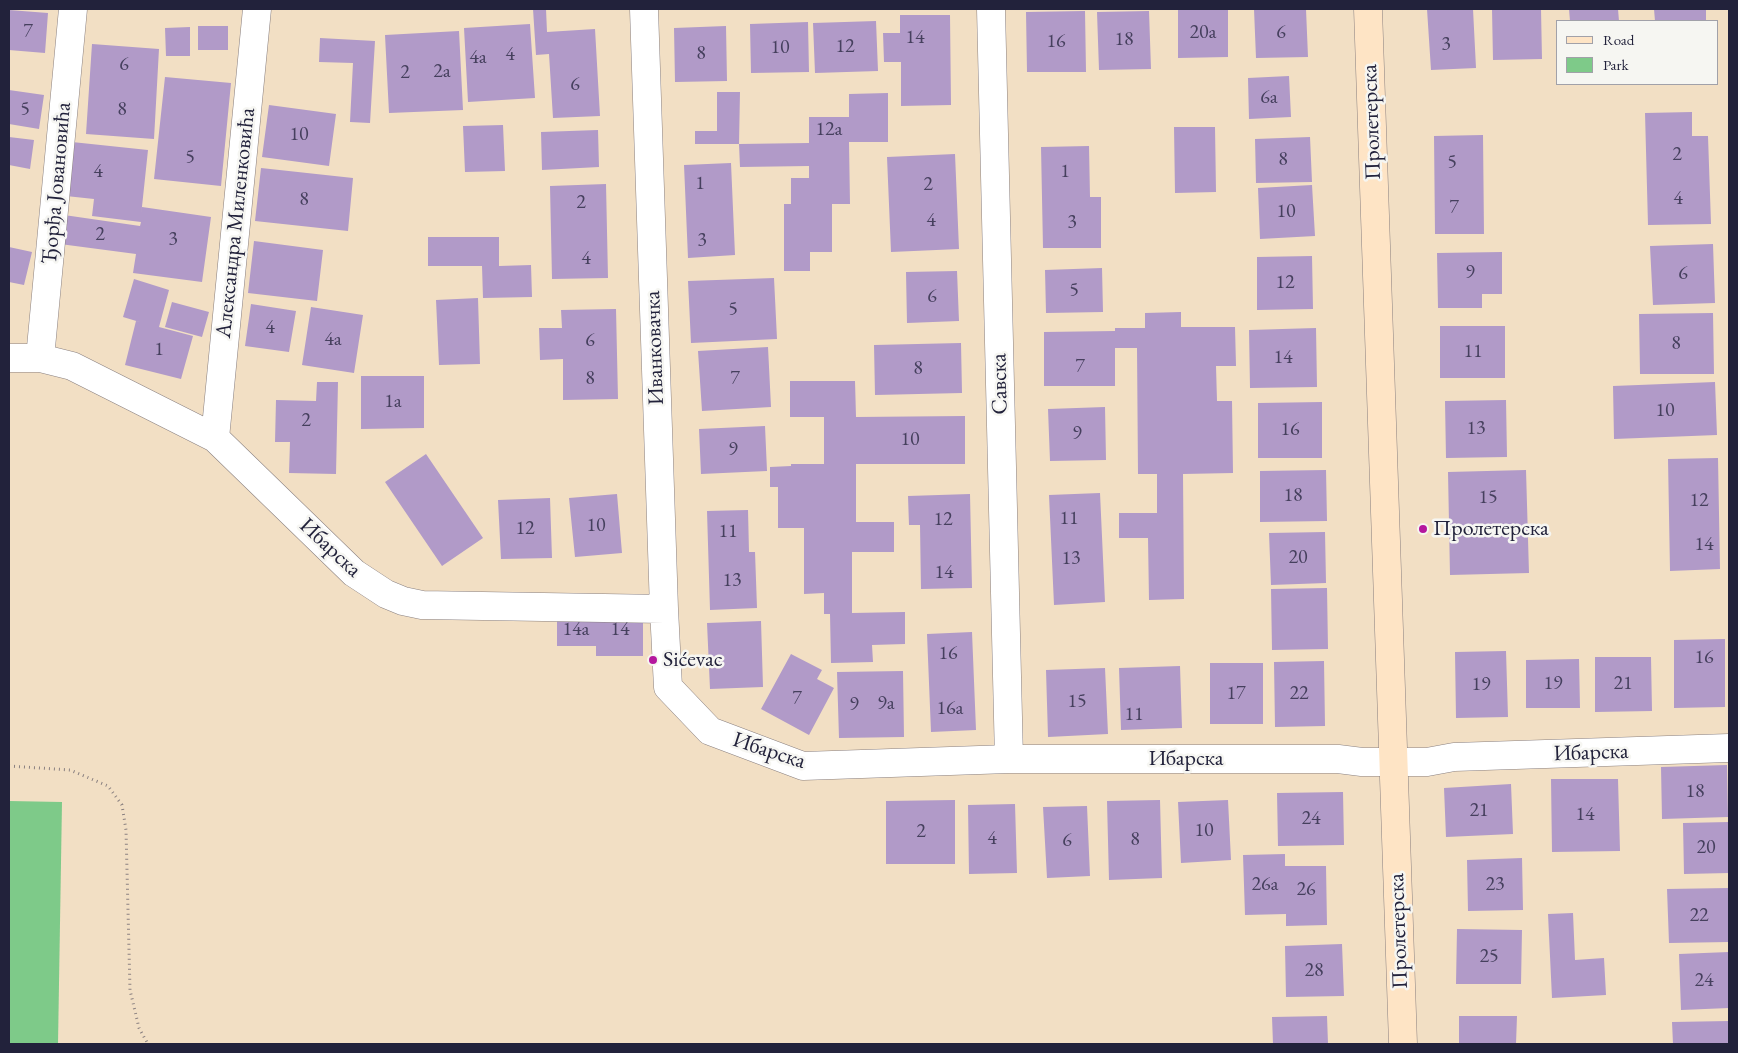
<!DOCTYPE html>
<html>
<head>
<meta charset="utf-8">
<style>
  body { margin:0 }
  #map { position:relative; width:1738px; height:1053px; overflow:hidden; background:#f2dfc4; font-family:"EB Garamond",serif }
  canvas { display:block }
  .frame { position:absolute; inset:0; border:10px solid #22223b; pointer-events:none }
  .legend { position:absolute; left:1556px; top:20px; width:162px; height:65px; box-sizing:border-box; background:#f6f6f2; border:1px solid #a1a1a9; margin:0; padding:6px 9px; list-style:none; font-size:15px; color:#22223b }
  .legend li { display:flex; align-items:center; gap:10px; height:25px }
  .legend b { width:25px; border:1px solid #a1a1a9 }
</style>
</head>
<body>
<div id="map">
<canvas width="1738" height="1053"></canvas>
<div class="frame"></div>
<ul class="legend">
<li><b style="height:6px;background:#fee4c5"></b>Road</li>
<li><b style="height:14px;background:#7eca89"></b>Park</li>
</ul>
</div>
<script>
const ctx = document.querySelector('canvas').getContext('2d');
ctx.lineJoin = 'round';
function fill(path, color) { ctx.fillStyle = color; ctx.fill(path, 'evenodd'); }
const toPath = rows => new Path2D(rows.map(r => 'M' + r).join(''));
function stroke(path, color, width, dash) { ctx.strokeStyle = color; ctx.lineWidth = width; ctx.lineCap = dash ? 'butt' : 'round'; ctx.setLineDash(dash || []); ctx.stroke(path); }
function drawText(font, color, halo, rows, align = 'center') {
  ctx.font = font + ' "EB Garamond",serif'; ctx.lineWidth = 5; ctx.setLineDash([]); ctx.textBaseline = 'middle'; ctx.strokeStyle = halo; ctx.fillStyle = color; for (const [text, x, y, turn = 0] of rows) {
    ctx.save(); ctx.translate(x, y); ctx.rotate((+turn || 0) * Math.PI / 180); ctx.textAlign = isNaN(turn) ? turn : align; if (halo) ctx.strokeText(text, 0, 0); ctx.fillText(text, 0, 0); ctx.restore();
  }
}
fill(toPath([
  [9,801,62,802,58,1044,9,1044]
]), '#7eca89');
fill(toPath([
  [533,9,546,9,547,32,595,29,600,116,553,118,549,54,536,55],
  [1178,9,1228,9,1228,57,1178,58],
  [1254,9,1306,9,1308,57,1256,58],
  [1427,9,1473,9,1476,68,1431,70],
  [1492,9,1541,9,1542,59,1493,60],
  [1569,9,1618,9,1619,21,1570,21],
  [1654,9,1706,9,1706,21,1655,21],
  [9,10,48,13,45,53,9,50],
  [1085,11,1086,72,1027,72,1026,12],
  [1149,11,1151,69,1099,70,1097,12],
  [900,15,950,15,951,105,901,106,901,62,884,62,883,33,900,33],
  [876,21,878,71,815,73,813,23],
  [808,22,809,72,751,73,750,24],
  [530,24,535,98,468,102,464,28],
  [198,26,228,26,228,50,198,50],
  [726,26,727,81,675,82,674,28],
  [190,27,190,56,166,56,165,28],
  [459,31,463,110,389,113,385,35],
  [320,38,375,41,370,123,350,122,353,63,319,62],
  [92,44,159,49,154,139,86,134],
  [1289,76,1291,117,1249,119,1248,78],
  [165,77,231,83,221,186,154,179],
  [9,90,44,95,39,129,9,124],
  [717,92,740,92,739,144,809,143,809,117,849,117,849,94,888,93,888,142,849,142,850,204,832,204,832,252,810,252,810,271,784,271,784,204,791,204,791,178,809,178,809,166,740,167,739,144,695,144,695,131,717,131],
  [269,105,336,114,329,166,262,157],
  [1692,112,1692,136,1708,136,1711,224,1648,225,1645,113],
  [503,125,505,171,465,172,463,126],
  [1174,127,1215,127,1216,192,1175,193],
  [598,130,599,167,542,170,541,132],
  [1483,135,1484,234,1435,234,1434,136],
  [9,137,34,140,30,169,9,165],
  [1310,137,1312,182,1256,183,1255,139],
  [72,142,148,150,141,216,142,207,211,217,202,282,133,273,136,254,60,244,64,215,140,226,141,222,92,216,94,199,66,196],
  [1089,146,1090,197,1101,197,1101,248,1043,248,1041,147],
  [955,154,959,249,891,252,887,157],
  [731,163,735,255,688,258,684,165],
  [261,168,353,178,348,231,255,221],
  [606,184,608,278,552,279,550,186],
  [1312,185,1315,236,1260,239,1258,188],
  [428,237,499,237,499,266,531,265,532,297,483,298,482,266,428,266],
  [254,241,323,250,317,301,248,293],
  [1713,244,1715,303,1653,305,1650,246],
  [9,247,32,252,24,285,9,282],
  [1502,252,1502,294,1482,294,1482,308,1438,308,1437,253],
  [1312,256,1313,309,1257,310,1257,257],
  [1102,268,1103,312,1046,313,1045,270],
  [957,271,959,321,907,323,906,272],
  [774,278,777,339,691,343,688,281],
  [134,279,169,290,159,327,193,336,181,379,125,365,136,321,143,323,123,317],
  [478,298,480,364,439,365,436,300],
  [172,302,209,312,202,337,165,327],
  [251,304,296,311,289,352,245,346],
  [311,307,363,315,354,373,302,365],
  [616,309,618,399,563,400,563,359,540,360,539,328,562,328,561,310],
  [1181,312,1181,327,1235,327,1236,366,1216,366,1217,401,1232,401,1233,473,1183,474,1184,599,1149,600,1148,538,1119,538,1119,513,1157,513,1157,474,1138,474,1137,348,1115,348,1115,386,1044,386,1044,332,1115,331,1115,328,1145,328,1145,313],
  [1713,313,1714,374,1640,374,1639,314],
  [1440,326,1505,326,1505,378,1440,378],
  [1316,328,1317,387,1250,388,1249,330],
  [961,343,962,393,875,395,874,345],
  [768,347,771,407,702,411,698,351],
  [361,376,424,376,424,428,361,429],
  [790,381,855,381,856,417,965,416,965,464,856,464,856,522,894,522,894,552,852,552,852,613,905,612,905,644,872,645,873,662,831,663,830,614,824,614,824,593,804,594,804,528,778,528,778,487,770,487,770,467,791,466,791,464,824,464,824,417,790,417],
  [317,382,338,382,336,474,289,473,290,442,275,442,276,400,316,401],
  [1715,382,1717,435,1614,439,1613,386],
  [1506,400,1507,457,1446,458,1445,401],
  [1322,402,1322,458,1258,458,1258,403],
  [1105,407,1106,460,1050,461,1048,409],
  [765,426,767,471,701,474,699,429],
  [426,454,483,538,442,566,385,482],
  [1718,458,1720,569,1670,571,1668,459],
  [1326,470,1327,521,1260,522,1260,471],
  [1526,470,1529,573,1450,575,1448,472],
  [1100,493,1105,602,1054,605,1049,495],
  [617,494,622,553,575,557,569,498],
  [970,494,972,588,921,589,920,525,909,525,908,496],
  [550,498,552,558,501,559,498,500],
  [748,510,749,552,755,552,757,608,710,610,707,511],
  [1325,532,1326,583,1271,585,1269,533],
  [1327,588,1328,649,1272,650,1271,589],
  [643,614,643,656,596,656,596,646,557,646,557,615],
  [761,621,763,687,710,689,707,623],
  [972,632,976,730,931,732,927,634],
  [1725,639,1725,707,1674,708,1674,640],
  [1506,651,1508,717,1456,718,1455,652],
  [791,654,822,670,817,679,834,688,809,735,761,709],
  [1595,657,1651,657,1652,711,1595,712],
  [1579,659,1580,708,1526,708,1526,660],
  [1324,661,1325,726,1275,727,1274,662],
  [1210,663,1263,663,1263,724,1210,724],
  [1180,666,1182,728,1121,730,1119,668],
  [1105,668,1108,734,1048,737,1046,670],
  [903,671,904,737,839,738,837,672],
  [1727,765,1728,817,1662,819,1661,767],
  [1551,779,1618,779,1620,851,1552,852],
  [1511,784,1513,834,1446,837,1444,788],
  [1343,792,1344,845,1278,846,1277,793],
  [955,800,955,864,886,864,886,801],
  [1160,800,1162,878,1109,880,1107,801],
  [1228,800,1231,860,1181,863,1178,802],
  [1015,804,1017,873,969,874,968,805],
  [1087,806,1090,876,1047,878,1043,807],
  [1729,822,1729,873,1684,874,1683,823],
  [1285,854,1285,866,1326,866,1327,925,1286,926,1286,914,1245,915,1243,855],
  [1522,858,1523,910,1468,911,1467,860],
  [1729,888,1729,942,1669,943,1667,889],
  [1573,913,1575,960,1604,958,1606,995,1552,998,1548,914],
  [1457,929,1522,930,1521,984,1456,984],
  [1342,944,1344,996,1286,997,1285,946],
  [1729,952,1729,1008,1681,1010,1679,954],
  [1327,1016,1328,1044,1273,1044,1272,1017],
  [1459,1016,1517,1016,1516,1044,1459,1044],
  [1729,1021,1729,1044,1673,1044,1672,1022]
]), '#b19ac8');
const street = toPath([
  [644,9,664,609,668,687,710,731,803,766,1009,759,1338,759,1362,762,1427,762,1454,757,1729,748],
  [991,9,1009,759],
  [9,358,40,358,72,366,215,438,354,573,386,594,403,601,422,605,664,609],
  [40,358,73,9],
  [215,438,257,9]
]);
const secondary = toPath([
  [1368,9,1403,1044]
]);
stroke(street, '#8a8080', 29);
stroke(secondary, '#8a8080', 29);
stroke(toPath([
  [9,766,70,770,108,786,122,805,126,830,130,990,139,1028,148,1044]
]), '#8a8080', 3, [1, 4]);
stroke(street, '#fff', 28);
stroke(secondary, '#fee4c5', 28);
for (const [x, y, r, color] of [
  [1423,529,5,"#b5179e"],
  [653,660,5,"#b5179e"]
]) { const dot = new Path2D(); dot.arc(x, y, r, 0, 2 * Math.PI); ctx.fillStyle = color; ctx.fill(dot); stroke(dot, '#f6f6f2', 2); }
drawText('20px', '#46405e', null, [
  ["7",28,32],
  ["20a",1203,33],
  ["6",1281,33],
  ["14",915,38],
  ["18",1124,40],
  ["16",1056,42],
  ["3",1446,45],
  ["12",845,47],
  ["10",780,48],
  ["8",701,54],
  ["4",510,55],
  ["4a",478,58],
  ["6",124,65],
  ["2a",442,72],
  ["2",405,73],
  ["6",575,85],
  ["6a",1269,98],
  ["5",25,110],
  ["8",122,110],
  ["12a",829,130],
  ["10",299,135],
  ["2",1677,155],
  ["5",190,158],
  ["8",1283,160],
  ["5",1452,163],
  ["4",98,172],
  ["1",1065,172],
  ["1",700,184],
  ["2",928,185],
  ["4",1678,199],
  ["8",304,200],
  ["2",581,203],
  ["7",1454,208],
  ["10",1286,212],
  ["4",931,221],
  ["3",1072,223],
  ["2",100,235],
  ["3",173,240],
  ["3",702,241],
  ["4",586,259],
  ["9",1470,273],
  ["6",1683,274],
  ["12",1285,283],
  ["5",1074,291],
  ["6",932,297],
  ["5",733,310],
  ["4",270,328],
  ["4a",333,340],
  ["6",590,341],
  ["8",1676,344],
  ["1",159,350],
  ["11",1473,352],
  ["14",1283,358],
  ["7",1080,367],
  ["8",918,369],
  ["8",590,379],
  ["7",735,379],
  ["1a",393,402],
  ["10",1665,411],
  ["2",306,421],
  ["13",1476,429],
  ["16",1290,430],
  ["9",1077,434],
  ["10",910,440],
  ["9",733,450],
  ["18",1293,496],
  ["15",1488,498],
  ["12",1699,501],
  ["11",1069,519],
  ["12",943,520],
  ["10",596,526],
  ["12",525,529],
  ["11",728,532],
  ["14",1704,545],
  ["20",1298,558],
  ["13",1071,559],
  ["14",944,573],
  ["13",732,581],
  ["14a",576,630],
  ["14",620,630],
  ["16",948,654],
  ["16",1704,658],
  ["19",1553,684],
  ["21",1623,684],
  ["19",1481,685],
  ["17",1236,694],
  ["22",1299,694],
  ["7",797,699],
  ["15",1077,702],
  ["9a",886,704],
  ["9",854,705],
  ["16a",950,709],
  ["11",1134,715],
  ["18",1695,792],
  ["21",1479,811],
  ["14",1585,815],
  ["24",1311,819],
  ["10",1204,831],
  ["2",921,832],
  ["4",992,839],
  ["8",1135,840],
  ["6",1067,841],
  ["20",1706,848],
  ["26a",1265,885],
  ["23",1495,885],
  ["26",1306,890],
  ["22",1699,916],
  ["25",1489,957],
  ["28",1314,971],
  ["24",1704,981]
]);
drawText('22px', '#22223b', '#f6f6f2', [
  ["Пролетерска",1372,122,-92],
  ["Ђорђа Јовановића",57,183,-85],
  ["Александра Миленковића",236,223,-84],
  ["Иванковачка",655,348,-92],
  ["Савска",1000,384,-91],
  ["Ибарска",330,548,43],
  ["Ибарска",769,751,18],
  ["Ибарска",1591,753,-2],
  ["Ибарска",1186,759],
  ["Пролетерска",1399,931,-92]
]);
drawText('22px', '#22223b', '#f6f6f2', [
  ["Пролетерска",1433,529],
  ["Sićevac",663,660]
], 'left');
</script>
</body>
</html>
